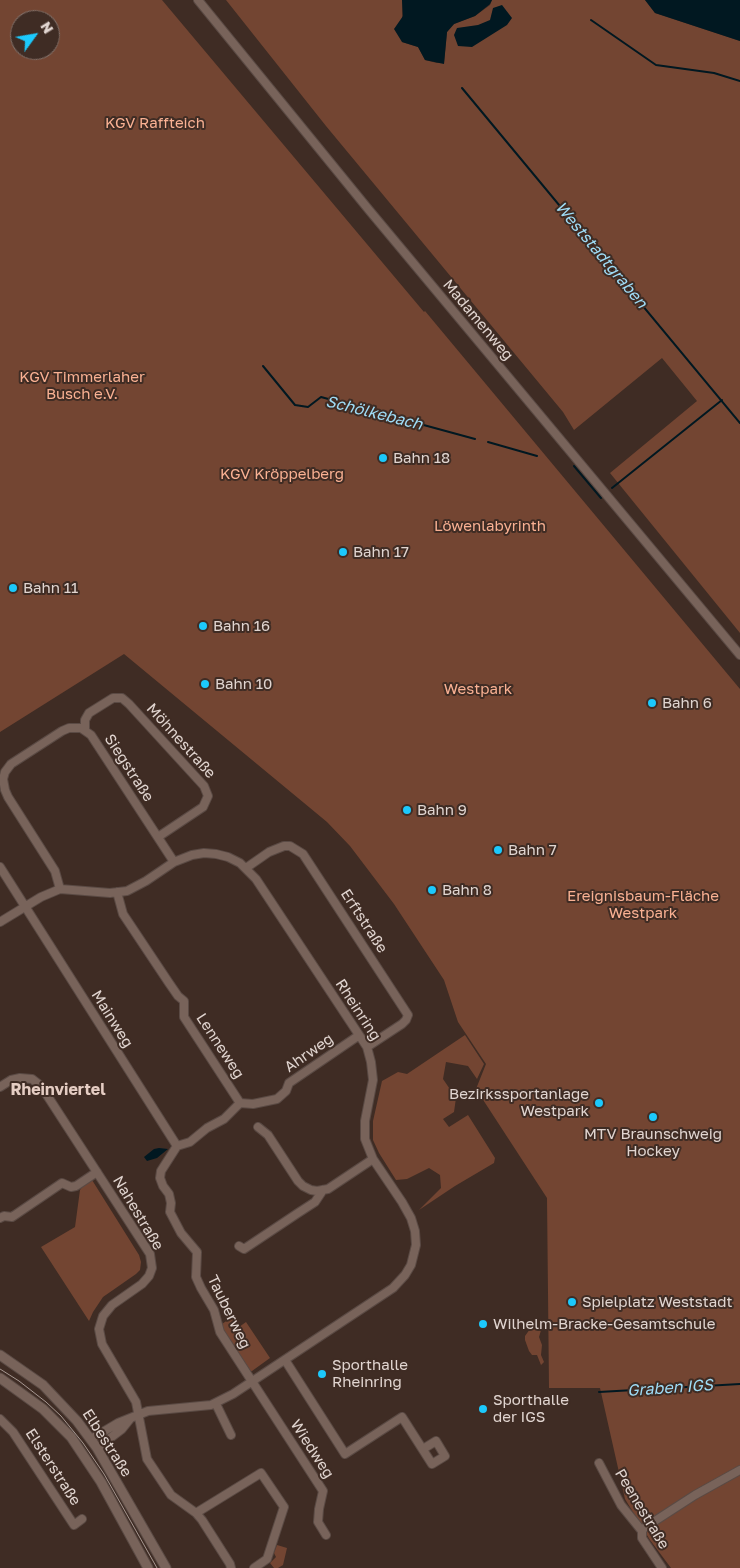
<!DOCTYPE html>
<html>
<head>
<meta charset="utf-8">
<style>
  body { margin:0 }
  #map { position:relative; width:740px; height:1568px; overflow:hidden; background:#3f2c24; font-family:"Golos Text",sans-serif }
  canvas { display:block }
  .north { position:absolute; left:10px; top:10px; width:50px; height:50px; box-sizing:border-box; background:#3f2c24; border:1px solid #807069; border-radius:50%; rotate:58deg; font-size:14px; font-weight:700; line-height:20px; text-align:center; color:#e1d5d0 }
  .north::after { content:''; display:block; margin:auto; width:18px; height:22px; background:#1cc9fc; clip-path:polygon(50% 0,100% 100%,50% 72%,0 100%) }
</style>
</head>
<body>
<div id="map">
<canvas width="740" height="1568"></canvas>
<div class="north">N</div>
</div>
<script>
const ctx = document.querySelector('canvas').getContext('2d');
ctx.lineJoin = 'round';
function fill(path, color) { ctx.fillStyle = color; ctx.fill(path, 'evenodd'); }
const toPath = rows => new Path2D(rows.map(r => 'M' + r).join(''));
function stroke(path, color, width, dash) { ctx.strokeStyle = color; ctx.lineWidth = width; ctx.lineCap = dash ? 'butt' : 'round'; ctx.setLineDash(dash || []); ctx.stroke(path); }
function drawText(font, color, halo, rows, align = 'center') {
  ctx.font = font + ' "Golos Text",sans-serif'; ctx.lineWidth = 4; ctx.setLineDash([]); ctx.textBaseline = 'middle'; ctx.strokeStyle = halo; ctx.fillStyle = color; for (const [text, x, y, turn = 0] of rows) {
    ctx.save(); ctx.translate(x, y); ctx.rotate((+turn || 0) * Math.PI / 180); ctx.textAlign = isNaN(turn) ? turn : align; if (halo) ctx.strokeText(text, 0, 0); ctx.fillText(text, 0, 0); ctx.restore();
  }
}
fill(toPath([
  [0,0,162,0,424,312,425,311,740,689,740,1568,671,1568,650,1540,625,1499,600,1388,549,1388,547,1198,476,1089,486,1064,458,1022,444,980,394,904,350,846,327,822,124,654,0,732],
  [20,20,50,20,50,50,20,50],
  [226,0,402,0,402,42,418,47,425,60,437,63,444,63,447,32,454,24,475,16,490,5,492,0,645,0,655,13,740,41,740,633,610,473,697,401,662,358,574,430,563,412,326,126],
  [465,1035,484,1064,477,1079,468,1066,446,1062,443,1079,456,1098,454,1112,443,1119,449,1127,468,1115,495,1158,494,1163,455,1186,419,1210,441,1188,440,1175,429,1168,407,1179,396,1180,379,1153,373,1140,373,1121,382,1081,398,1072,407,1074],
  [92,1180,139,1255,141,1262,140,1270,136,1274,103,1297,93,1312,89,1321,41,1247,75,1227,80,1190,85,1183],
  [232,1317,239,1327,246,1322,270,1358,252,1371,250,1371,229,1345,223,1329,222,1324],
  [541,1325,542,1327,539,1337,542,1345,541,1355,544,1362,541,1365,537,1355,532,1355,529,1351,525,1340,525,1336,530,1329,536,1329],
  [277,1545,287,1548,283,1565,278,1568,274,1568,270,1563,276,1557,274,1553]
]), '#734532');
fill(toPath([
  [402,0,492,0,490,4,475,16,454,24,447,32,444,64,425,60,418,47,402,42,394,29,403,16],
  [645,0,740,0,740,41,655,13],
  [502,5,512,18,507,25,472,47,458,46,454,35,457,28,478,25,490,20,493,8],
  [159,1148,168,1149,157,1158,147,1161,144,1157,154,1149]
]), '#011821');
stroke(toPath([
  [591,20,656,65,714,73,740,81],
  [462,88,740,423],
  [263,366,295,405,308,407,321,397,475,439],
  [488,442,537,456],
  [574,466,601,498],
  [612,488,722,400],
  [599,1392,740,1384]
]), '#011821', 2);
const minor = toPath([
  [198,0,369,210,740,655],
  [85,729,85,720,89,713,113,698,122,698,129,704,204,786,208,796,203,807,158,837],
  [0,867,177,1146],
  [246,868,269,852,284,846,290,846,303,854,408,1015,406,1020,402,1024,367,1047],
  [60,889,55,871,8,797,5,790,3,779,5,772,11,764,62,731,69,728,81,728,91,735,174,862],
  [117,892,123,914,169,983,178,996,184,1001,184,1017,240,1103],
  [0,922,41,897,60,889,110,893,127,891,146,881,174,862,192,855,204,853,216,854,228,857,240,863,256,879,367,1047,371,1062,373,1080,365,1121,365,1139,373,1159,402,1202,411,1218,415,1231,416,1245,411,1265,405,1275,393,1288,233,1394,211,1405,148,1411,118,1423,91,1439],
  [0,1087,11,1080,20,1078,32,1079,41,1086,150,1254,152,1268,149,1276,142,1284,112,1305,103,1316,99,1329,102,1344,136,1402,147,1459,171,1495,196,1513,202,1520,230,1564,231,1568],
  [258,1127,268,1135,298,1181,303,1186,311,1190,317,1191,328,1189,373,1159],
  [177,1146,161,1171,160,1178,163,1186,169,1194,171,1203,170,1212,181,1233,197,1252,196,1277,201,1288,214,1310,220,1332,323,1491,319,1509,318,1522,326,1535],
  [177,1146,190,1142,207,1128,224,1119,240,1103,253,1104,277,1099,286,1091,289,1083,358,1036],
  [0,1218,4,1216,12,1217,62,1183,71,1187,76,1186,97,1172],
  [239,1246,244,1249,298,1213,315,1202,323,1190],
  [285,1360,345,1454,402,1417,432,1464,445,1456,436,1441,423,1449],
  [216,1404,231,1435],
  [0,1419,13,1432,74,1525,82,1519],
  [97,1448,122,1429,130,1419],
  [599,1463,621,1505,642,1531,642,1538,662,1568],
  [196,1513,261,1473,284,1507,267,1559,254,1568],
  [642,1531,644,1528,695,1495,740,1470]
]);
const tertiary = toPath([
  [0,1355,43,1385,77,1421,97,1448,166,1568],
  [0,1378,43,1409,71,1437,101,1482,148,1568]
]);
stroke(minor, '#5a4a44', 10);
stroke(tertiary, '#5a4a44', 11);
stroke(minor, '#78635a', 8);
stroke(tertiary, '#78635a', 9);
stroke(toPath([
  [0,1369,19,1381,46,1402,61,1416,83,1443,104,1474,157,1568]
]), '#a69892', 1);
for (const [x, y, r, color] of [
  [383,458,5,"#1cc9fc"],
  [343,552,5,"#1cc9fc"],
  [13,588,5,"#1cc9fc"],
  [203,626,5,"#1cc9fc"],
  [205,684,5,"#1cc9fc"],
  [652,703,5,"#1cc9fc"],
  [407,810,5,"#1cc9fc"],
  [498,850,5,"#1cc9fc"],
  [432,890,5,"#1cc9fc"],
  [599,1103,5,"#1cc9fc"],
  [653,1117,5,"#1cc9fc"],
  [572,1302,5,"#1cc9fc"],
  [483,1324,5,"#1cc9fc"],
  [322,1374,5,"#1cc9fc"],
  [483,1409,5,"#1cc9fc"]
]) { const dot = new Path2D(); dot.arc(x, y, r, 0, 2 * Math.PI); ctx.fillStyle = color; ctx.fill(dot); stroke(dot, '#3f2c24', 2); }
drawText('15px', '#fab193', '#3f2c24', [
  ["KGV Raffteich",155,123],
  ["KGV Timmerlaher",82,377],
  ["Busch e.V.",82,394],
  ["KGV Kröppelberg",282,474],
  ["Löwenlabyrinth",490,526],
  ["Westpark",478,689],
  ["Ereignisbaum-Fläche",643,896],
  ["Westpark",643,913]
]);
drawText('15px', '#e1d5d0', '#3f2c24', [
  ["Madamenweg",478,320,50],
  ["Möhnestraße",181,741,48],
  ["Siegstraße",129,768,57],
  ["Erftstraße",364,921,57],
  ["Rheinring",358,1010,57],
  ["Mainweg",112,1019,58],
  ["Lenneweg",220,1046,57],
  ["Ahrweg",309,1053,-35],
  ["Nahestraße",138,1213,59],
  ["Tauberweg",229,1312,64],
  ["Elbestraße",107,1443,57],
  ["Wiedweg",312,1449,57],
  ["Elsterstraße",53,1467,57],
  ["Peenestraße",642,1509,59]
]);
drawText('15px', '#e1d5d0', '#3f2c24', [
  ["Bahn 18",393,458],
  ["Bahn 17",353,552],
  ["Bahn 11",23,588],
  ["Bahn 16",213,626],
  ["Bahn 10",215,684],
  ["Bahn 6",662,703],
  ["Bahn 9",417,810],
  ["Bahn 7",508,850],
  ["Bahn 8",442,890],
  ["Bezirkssportanlage",589,1094,"right"],
  ["Westpark",589,1111,"right"],
  ["MTV Braunschweig",653,1134,"center"],
  ["Hockey",653,1151,"center"],
  ["Spielplatz Weststadt",582,1302],
  ["Wilhelm-Bracke-Gesamtschule",493,1324],
  ["Sporthalle",332,1365],
  ["Rheinring",332,1382],
  ["Sporthalle",493,1400],
  ["der IGS",493,1417]
], 'left');
drawText('italic 16px', '#9fdcf6', '#3f2c24', [
  ["Weststadtgraben",601,255,50],
  ["Schölkebach",374,413,14],
  ["Graben IGS",670,1388,-4]
]);
drawText('bold 16px', '#e5cdc3', '#3f2c24', [
  ["Rheinviertel",58,1090]
]);
</script>
</body>
</html>
